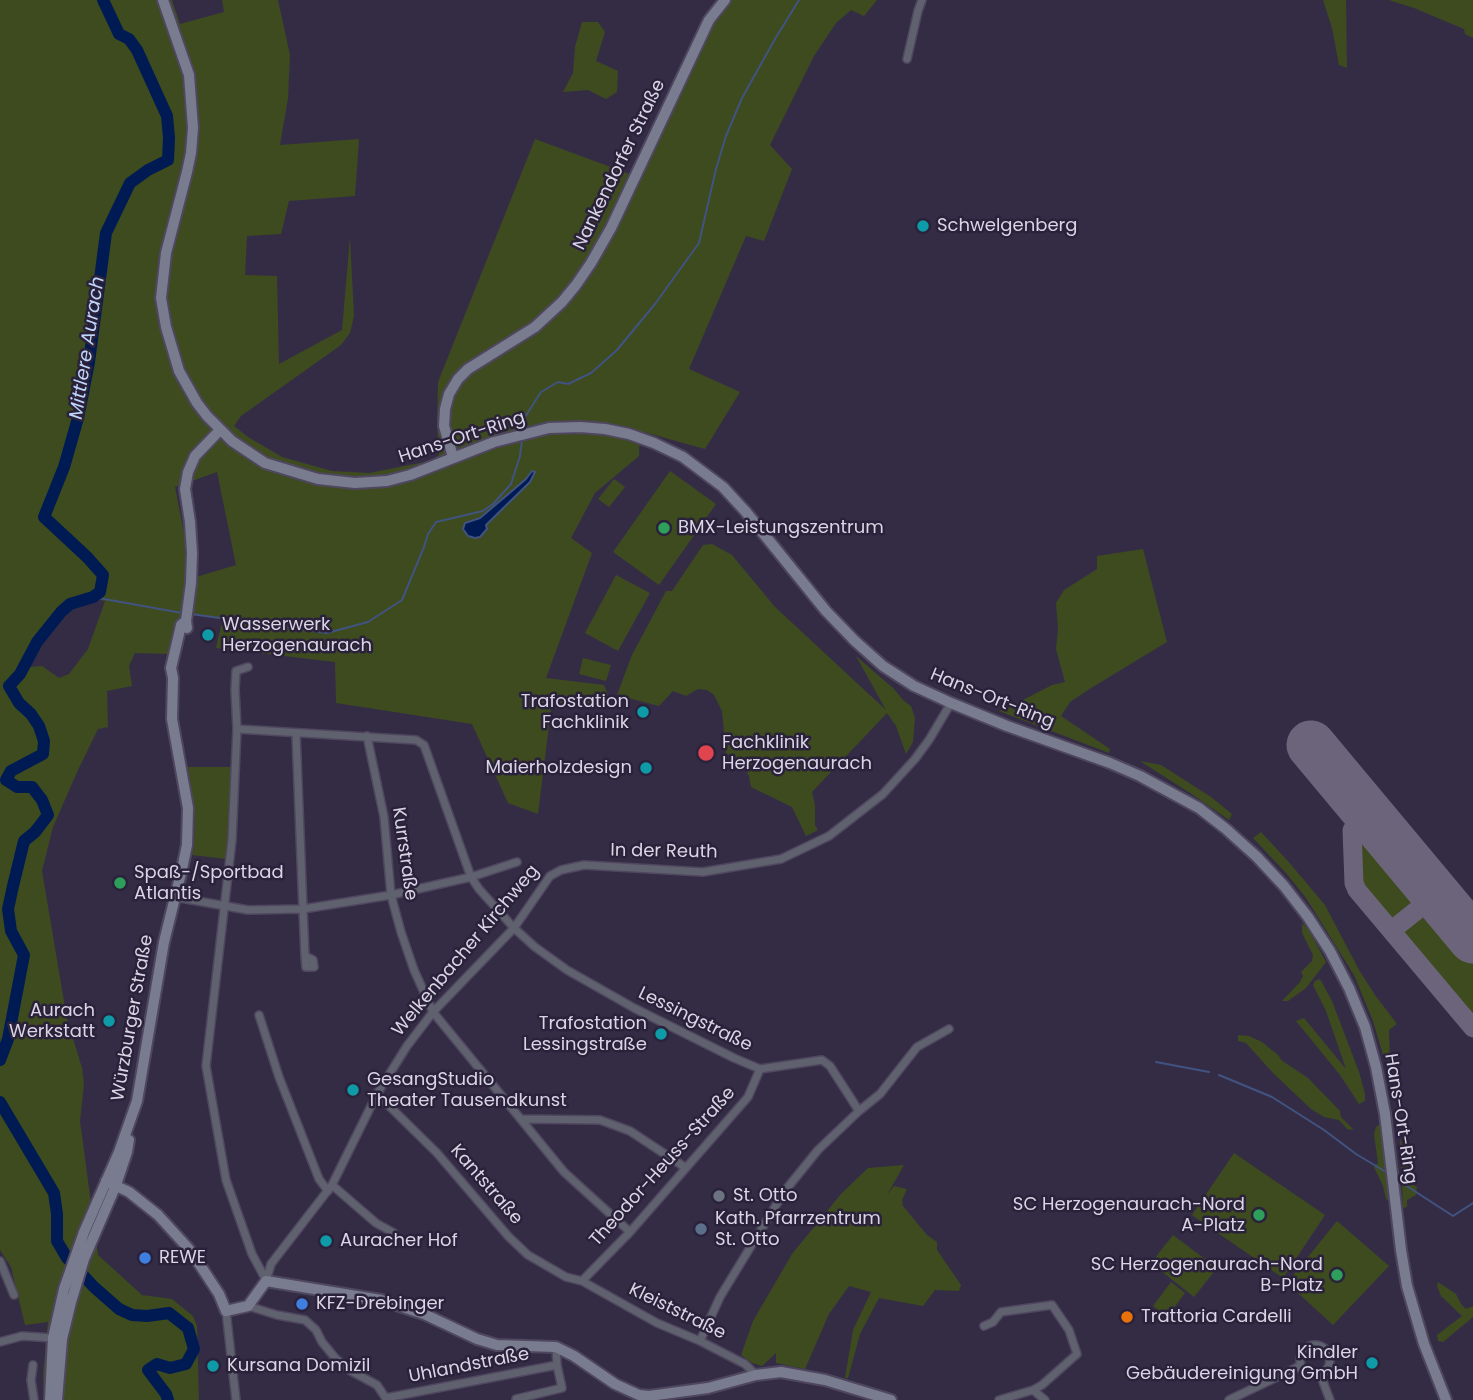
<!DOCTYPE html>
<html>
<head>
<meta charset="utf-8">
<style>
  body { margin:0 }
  canvas { display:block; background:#342c45 }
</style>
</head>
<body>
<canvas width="1473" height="1400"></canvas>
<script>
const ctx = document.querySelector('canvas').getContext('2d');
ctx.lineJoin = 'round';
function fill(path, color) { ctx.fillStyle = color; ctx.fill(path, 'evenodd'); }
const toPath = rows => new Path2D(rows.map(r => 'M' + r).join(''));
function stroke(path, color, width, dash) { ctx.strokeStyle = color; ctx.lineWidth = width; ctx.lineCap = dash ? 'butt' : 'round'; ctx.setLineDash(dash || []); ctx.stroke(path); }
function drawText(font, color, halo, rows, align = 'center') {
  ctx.font = font + ' Poppins,sans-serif'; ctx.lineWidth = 5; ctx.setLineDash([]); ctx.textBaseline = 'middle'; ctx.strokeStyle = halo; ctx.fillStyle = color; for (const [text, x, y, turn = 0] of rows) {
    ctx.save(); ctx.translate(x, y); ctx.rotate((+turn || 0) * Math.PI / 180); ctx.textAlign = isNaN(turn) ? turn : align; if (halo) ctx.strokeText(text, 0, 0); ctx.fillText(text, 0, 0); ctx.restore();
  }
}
fill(toPath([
  [0,0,172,0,180,24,224,12,222,0,278,0,290,55,288,98,280,145,359,139,355,196,289,201,281,234,247,236,245,275,277,276,279,364,342,330,350,237,354,316,350,333,341,345,241,416,234,426,248,437,282,457,332,471,369,473,430,461,439,455,437,425,438,382,535,139,632,175,724,0,877,0,864,16,851,10,836,23,814,56,770,145,792,169,764,241,746,236,689,369,740,392,705,449,640,431,639,456,595,493,571,538,592,553,546,678,604,685,608,695,603,702,551,709,538,814,508,803,472,724,336,703,335,662,216,648,223,618,182,613,169,654,135,653,129,666,132,686,107,691,108,727,98,729,78,770,53,827,42,871,67,1019,82,1068,84,1084,80,1121,98,1255,142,1295,172,1299,193,1316,197,1326,199,1400,44,1400,43,1374,48,1322,25,1325,11,1267,0,1250],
  [217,472,236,565,193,578,175,487],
  [93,599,105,601,88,649,69,674,59,678,42,666,30,667,29,661,38,642,62,612,71,605],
  [1323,0,1346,0,1347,68,1339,65,1332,28],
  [1389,0,1473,0,1473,38,1465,34,1464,29,1414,8],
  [582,22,598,22,605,32,596,61,618,71,617,92,606,99,588,90,563,92,573,73,575,47],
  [670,471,716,504,659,585,613,552],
  [614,479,625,487,609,507,598,499],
  [712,544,732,555,775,607,886,710,856,656,893,688,904,701,911,706,915,718,913,742,906,754,896,726,887,713,812,792,815,805,815,825,818,830,806,836,792,807,751,787,749,776,741,762,726,753,722,711,714,695,707,690,698,689,686,696,673,691,659,706,617,695,632,655,666,591,672,591,703,545],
  [1143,549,1167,642,1091,688,1070,702,1061,716,1110,749,1109,753,999,711,1013,705,1052,685,1065,682,1056,649,1058,629,1056,603,1064,590,1097,569,1097,556],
  [616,575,650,593,618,651,585,633],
  [583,658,611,665,606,681,579,674],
  [1140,761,1161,765,1211,797,1232,814,1229,820,1190,793],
  [188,767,232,767,226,859,192,855,194,846,195,819],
  [1261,832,1287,860,1325,905,1359,970,1375,995,1397,1024,1389,1030,1390,1061,1384,1058,1373,1021,1354,975,1306,898,1286,873,1253,838],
  [1362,837,1366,837,1377,842,1411,883,1414,892,1414,900,1411,907,1399,916,1393,918,1386,917,1359,885,1357,842],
  [1421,913,1428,913,1440,918,1473,957,1473,1023,1404,940,1405,927,1414,916],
  [1302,923,1309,930,1326,962,1306,988,1288,1001,1282,1001,1300,982,1303,976,1301,972,1312,961,1313,955,1302,933],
  [1320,979,1332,1001,1359,1072,1365,1094,1365,1101,1359,1104,1340,1075,1296,1021,1304,1018,1346,1069,1326,1011,1313,985,1315,981],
  [1238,1035,1249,1036,1262,1042,1279,1056,1281,1060,1308,1078,1340,1111,1341,1117,1354,1130,1347,1129,1339,1120,1324,1117,1311,1109,1272,1072,1246,1043,1238,1041],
  [1380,1124,1382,1128,1390,1201,1386,1199,1383,1186,1374,1167,1378,1163,1374,1134,1376,1127],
  [1400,1139,1405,1149,1410,1183,1417,1187,1416,1195,1407,1200,1407,1207,1403,1208],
  [1234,1153,1325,1215,1283,1278,1192,1215],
  [904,1165,887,1195,894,1186,907,1189,902,1200,903,1206,927,1235,937,1242,937,1250,961,1285,959,1291,935,1290,923,1306,879,1298,860,1334,848,1378,845,1378,853,1330,871,1292,849,1286,829,1314,805,1369,776,1363,776,1353,762,1366,752,1363,741,1355,753,1321,792,1254,841,1194,868,1168],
  [1337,1221,1389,1266,1333,1325,1287,1283],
  [1173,1235,1217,1268,1194,1297,1151,1263],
  [1171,1282,1185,1293,1167,1317,1153,1306],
  [1438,1282,1456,1294,1461,1304,1466,1309,1473,1306,1473,1317,1443,1342,1438,1341,1437,1335,1462,1316,1441,1296,1437,1286]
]), '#3d4b1e');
const water = toPath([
  [532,471,535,472,530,482,486,525,487,529,480,537,475,538,468,536,463,529,465,523,480,518,526,479,532,471]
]);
fill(water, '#001b54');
stroke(water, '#415380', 2);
stroke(toPath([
  [524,431,525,417,541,392,558,382,568,384,591,373,617,350,655,304,699,243,716,169,726,136,742,98,775,39,799,0],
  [93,597,182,613],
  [191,614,327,633,368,622,402,600,424,547,428,534,436,522,483,511,493,504,511,484,520,456,522,440],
  [1156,1062,1209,1072],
  [1219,1075,1272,1097,1324,1130,1356,1154,1386,1172],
  [1399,1181,1453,1216,1473,1203]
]), '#415380', 2);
stroke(toPath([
  [0,1060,8,1039,24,955,11,931,8,909,13,886,24,841,35,832,48,815,42,800,32,787,17,787,6,780,11,771,43,754,44,741,39,726,31,714,19,703,9,686,20,674,37,642,61,612,70,604,93,597,100,592,103,575,87,557,44,517,64,467,78,418,89,362,106,233,130,183,148,170,168,160,169,138,167,116,137,50,129,39,119,34,103,0],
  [0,1102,54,1193,57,1214,57,1241,67,1258,94,1287,119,1309,132,1315,147,1316,169,1313,188,1328,194,1349,186,1364,170,1368,157,1364,148,1370,166,1394,168,1400]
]), '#001b54', 12);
stroke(toPath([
  [1368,814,1352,830,1354,883,1357,890,1473,1028],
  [1392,930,1436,895]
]), '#6b647a', 19);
stroke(toPath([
  [1311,745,1473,939]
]), '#6b647a', 49);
const street = toPath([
  [907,59,918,11,922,0],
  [248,667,236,671,235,690,237,729,232,840,206,1066,226,1180,252,1254,266,1280],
  [237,729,416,740,424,745,471,877,479,889,514,928,535,947,567,970,634,1008,734,1058,760,1069,822,1060,830,1066,859,1111],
  [296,734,303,909,305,956,306,967,314,967,313,960,305,956],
  [367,736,384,817,391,895,401,932,414,970,433,1012,564,1172,630,1232],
  [175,897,248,910,303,909,391,895,471,877,517,862],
  [259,1015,279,1077,319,1179,328,1191],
  [377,1094,437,1153,508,1236,528,1255,566,1277,582,1281,657,1323,700,1341,737,1360,745,1364,756,1375],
  [522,1119,600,1120,630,1131,686,1168],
  [332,1185,376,1223,394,1233],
  [0,1261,14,1295],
  [266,1281,271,1264,332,1185,377,1094,407,1046,433,1012,514,928,550,876,561,870,584,865,703,872,781,859,829,836,883,794,915,759,929,740,951,703],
  [582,1281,630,1232,748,1097,760,1069],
  [248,1306,277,1315,305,1320,316,1330,322,1342,336,1359,351,1371,377,1385,387,1400],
  [226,1311,236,1400],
  [984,1326,993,1322,1001,1312,1052,1305,1069,1330,1077,1354,1042,1385,1033,1390,999,1400],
  [700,1341,720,1297,784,1192,818,1150,859,1111,880,1094,917,1047,949,1029],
  [0,1342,22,1336,54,1338],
  '1300 1360a15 15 0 1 1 30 0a15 15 0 1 1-30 0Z',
  [33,1365,31,1380,34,1400],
  [1320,1374,1330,1400],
  [1033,1390,1045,1400],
  [386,1398,557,1365],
  [516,1399,562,1388,557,1365,556,1347],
  [1229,1400,1300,1366]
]);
const secondary = toPath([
  [163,0,189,75,193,128,191,153,187,172,166,253,161,298,166,327,179,371,197,403,207,416,232,441,265,463,318,479,355,483,387,481,410,475,494,442,549,428,580,427,605,429,629,434,654,443,683,457,723,487,746,512,826,611,855,641,883,666,914,686,951,703,1007,726,1110,763,1140,776,1199,808,1226,829,1257,857,1284,886,1308,917,1330,951,1349,988,1365,1027,1376,1067,1385,1114,1401,1250,1407,1286,1424,1344,1446,1400],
  [453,457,444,426,445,409,449,394,458,379,468,369,535,327,562,302,576,285,591,263,611,228,709,20,725,0],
  [187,628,186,621,191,583,192,553,190,522,185,489,188,472,195,456,220,430],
  [106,1181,129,1192,158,1215,188,1248,200,1265,219,1294,226,1311,248,1306,266,1281,381,1300,424,1314,477,1339,497,1345,556,1347,574,1356,615,1384,639,1395,649,1396,708,1388,756,1375,781,1372,825,1380,891,1400],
  [50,1400,53,1338,64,1289,84,1232,119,1152,137,1101,164,942,182,869,187,845,188,808,172,719,173,678,171,668,179,634,181,625,186,621],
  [57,1400,62,1339,71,1302,84,1259,116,1185,127,1152,129,1140]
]);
stroke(street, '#4f475f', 10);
stroke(secondary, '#4f475f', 14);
stroke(street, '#60616e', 7);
stroke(secondary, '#797c8f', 10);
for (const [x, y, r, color] of [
  [923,226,7,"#0f9aa8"],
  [664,528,7,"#2e9e5b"],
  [208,635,7,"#0f9aa8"],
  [643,712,7,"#0f9aa8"],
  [706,753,9,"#e0444e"],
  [646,768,7,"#0f9aa8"],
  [120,883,7,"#2e9e5b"],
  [109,1021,7,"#0f9aa8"],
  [661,1034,7,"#0f9aa8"],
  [353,1090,7,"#0f9aa8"],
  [719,1196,7,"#6b7280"],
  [1259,1215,7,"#2e9e5b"],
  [701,1229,7,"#5c6f8a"],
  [326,1241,7,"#0f9aa8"],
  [145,1258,7,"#3f7fe0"],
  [1337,1275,7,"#2e9e5b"],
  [302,1304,7,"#3f7fe0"],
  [1127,1317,7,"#e8710a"],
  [1372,1363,7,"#0f9aa8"],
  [213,1366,7,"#0f9aa8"]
]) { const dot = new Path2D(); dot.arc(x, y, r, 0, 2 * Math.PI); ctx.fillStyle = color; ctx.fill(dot); stroke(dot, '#2a223a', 2.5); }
drawText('18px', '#dad5e5', '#2a223a', [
  ["Nankendorfer Straße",620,165,-64],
  ["Hans-Ort-Ring",462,438,-18],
  ["Hans-Ort-Ring",992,699,22],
  ["In der Reuth",664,852,1],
  ["Kurrstraße",404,854,82],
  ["Welkenbacher Kirchweg",466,951,-50],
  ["Würzburger Straße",133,1018,-80],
  ["Lessingstraße",695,1020,26],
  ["Hans-Ort-Ring",1400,1119,81],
  ["Theodor-Heuss-Straße",663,1167,-48],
  ["Kantstraße",486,1185,49],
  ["Kleiststraße",677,1312,26],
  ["Uhlandstraße",469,1366,-11]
]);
drawText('18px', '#dad5e5', '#2a223a', [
  ["Schwelgenberg",937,226],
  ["BMX-Leistungszentrum",678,528],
  ["Wasserwerk",222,625],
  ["Herzogenaurach",222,646],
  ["Trafostation",629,702,"right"],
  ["Fachklinik",629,723,"right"],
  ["Fachklinik",722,743],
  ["Herzogenaurach",722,764],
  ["Maierholzdesign",632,768,"right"],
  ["Spaß-/Sportbad",134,873],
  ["Atlantis",134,894],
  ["Aurach",95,1011,"right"],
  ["Werkstatt",95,1032,"right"],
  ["Trafostation",647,1024,"right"],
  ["Lessingstraße",647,1045,"right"],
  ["GesangStudio",367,1080],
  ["Theater Tausendkunst",367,1101],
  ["St. Otto",733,1196],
  ["SC Herzogenaurach-Nord",1245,1205,"right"],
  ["A-Platz",1245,1226,"right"],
  ["Kath. Pfarrzentrum",715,1219],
  ["St. Otto",715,1240],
  ["Auracher Hof",340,1241],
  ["REWE",159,1258],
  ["SC Herzogenaurach-Nord",1323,1265,"right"],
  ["B-Platz",1323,1286,"right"],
  ["KFZ-Drebinger",316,1304],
  ["Trattoria Cardelli",1141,1317],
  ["Kindler",1358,1353,"right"],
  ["Gebäudereinigung GmbH",1358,1374,"right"],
  ["Kursana Domizil",227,1366]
], 'left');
drawText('italic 19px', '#bfd5f9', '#2a223a', [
  ["Mittlere Aurach",88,348,-81]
]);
</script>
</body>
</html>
